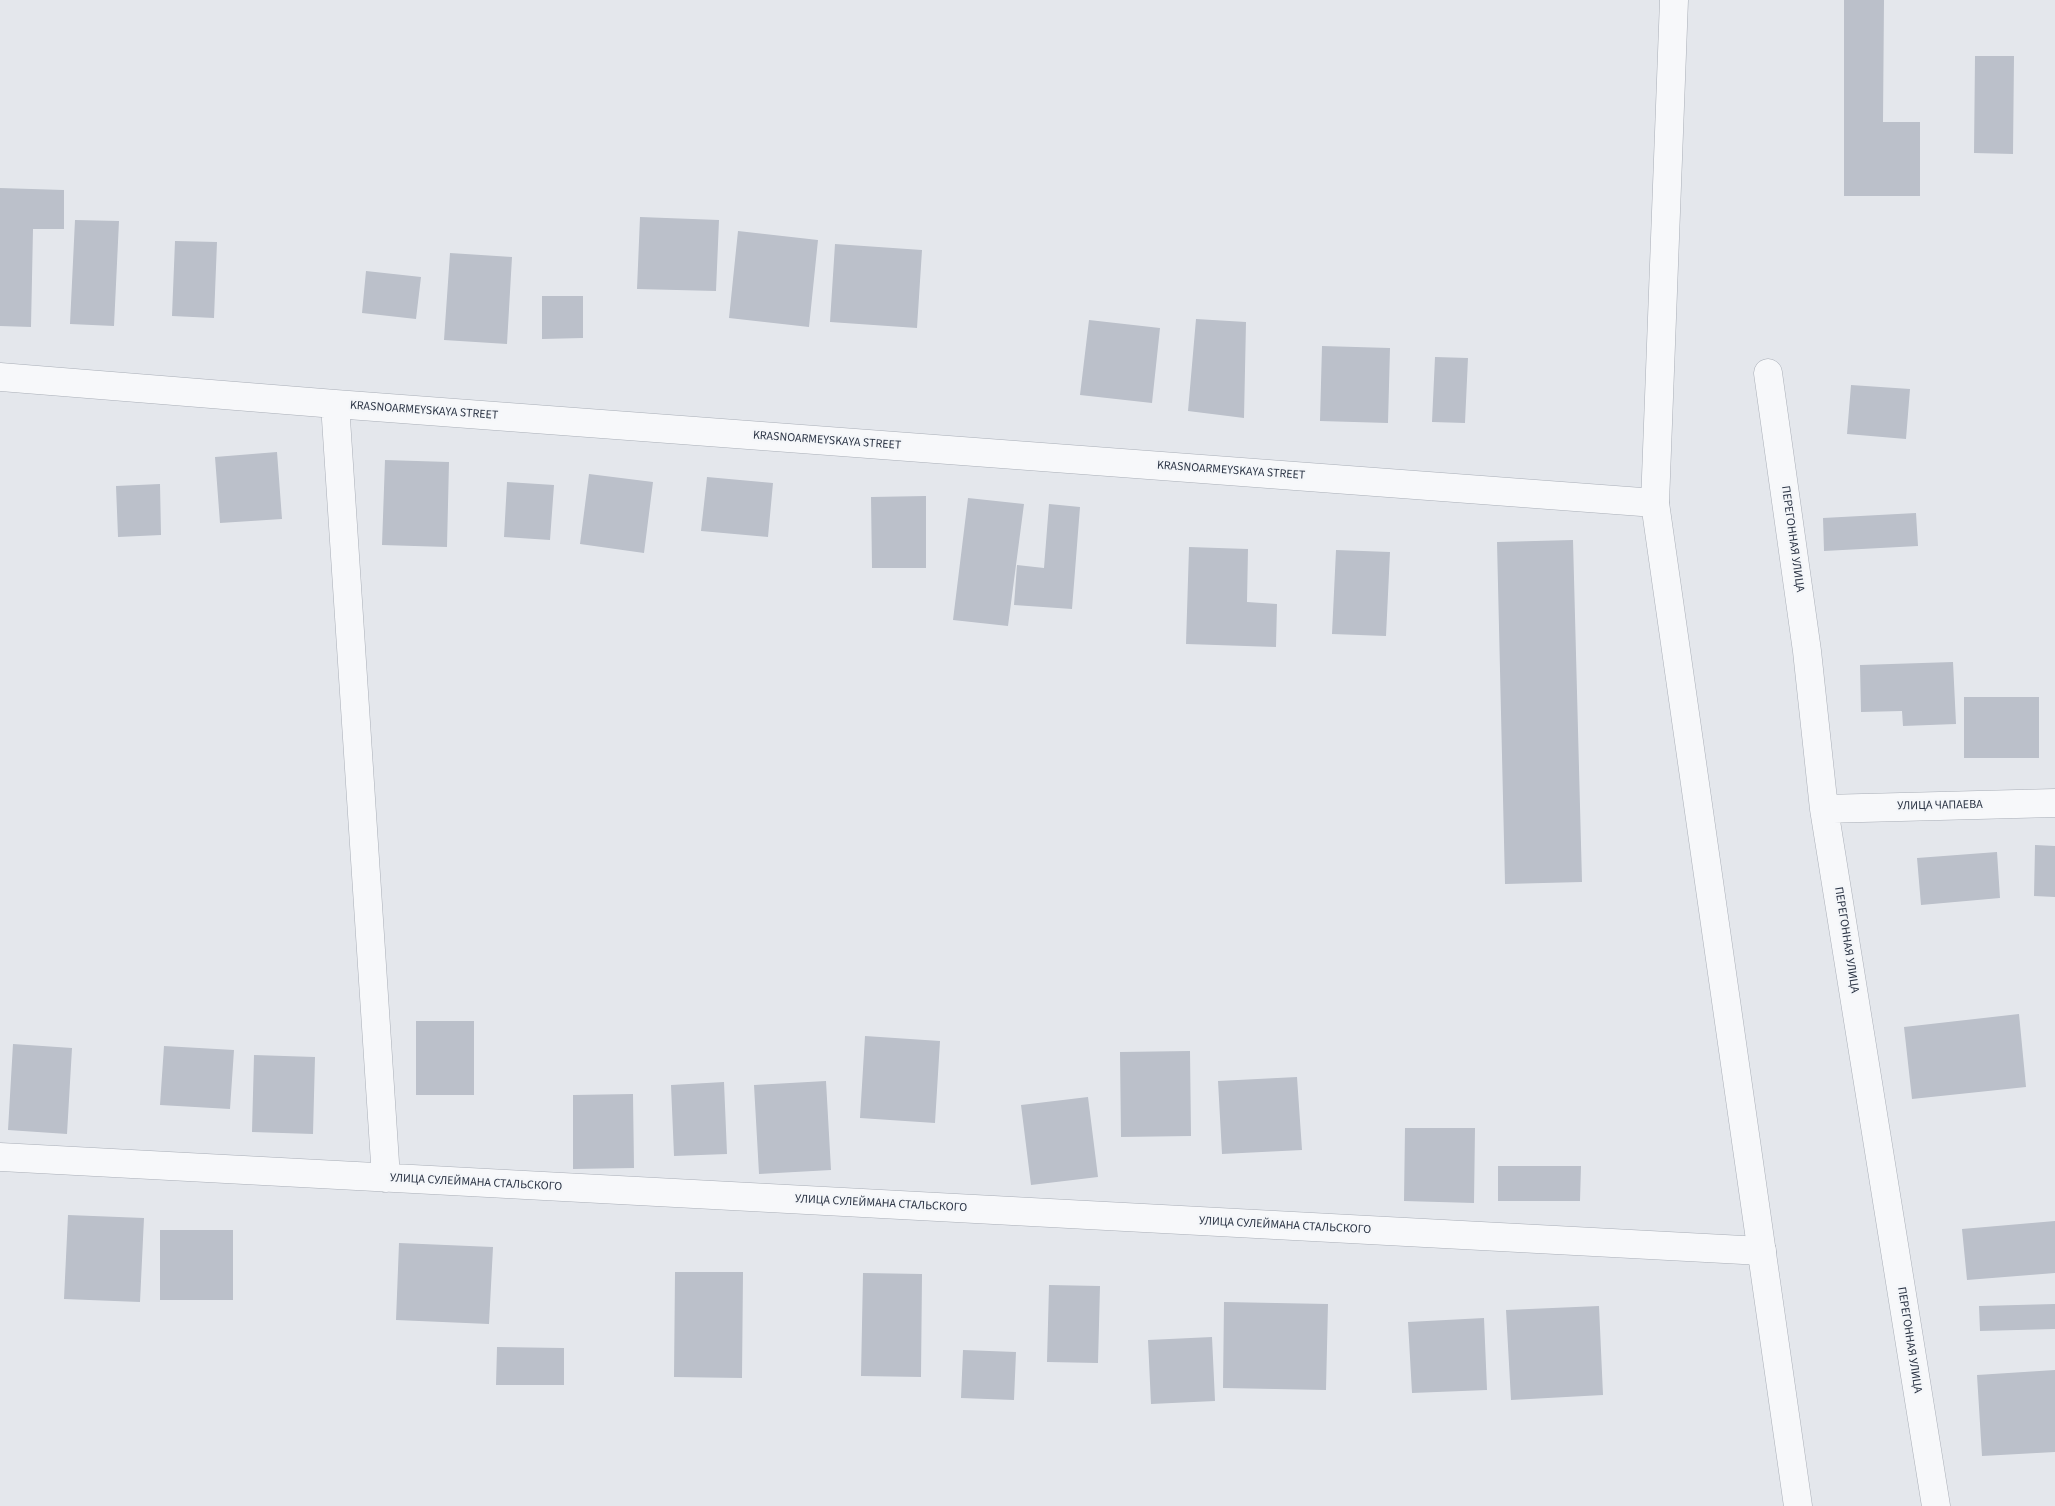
<!DOCTYPE html>
<html>
<head>
<meta charset="utf-8">
<style>
  body { margin:0 }
  canvas { display:block; background:#e4e7ec }
</style>
</head>
<body>
<canvas width="2055" height="1506"></canvas>
<script>
const ctx = document.querySelector('canvas').getContext('2d');
ctx.lineJoin = 'round';
function fill(path, color) { ctx.fillStyle = color; ctx.fill(path, 'evenodd'); }
const toPath = rows => new Path2D(rows.map(r => 'M' + r).join(''));
function stroke(path, color, width, dash) { ctx.strokeStyle = color; ctx.lineWidth = width; ctx.lineCap = dash ? 'butt' : 'round'; ctx.setLineDash(dash || []); ctx.stroke(path); }
function drawText(font, color, halo, rows, align = 'center') {
  ctx.font = font + ' "Source Sans 3",sans-serif'; ctx.lineWidth = 4.5; ctx.setLineDash([]); ctx.textBaseline = 'middle'; ctx.strokeStyle = halo; ctx.fillStyle = color; for (const [text, x, y, turn = 0] of rows) {
    ctx.save(); ctx.translate(x, y); ctx.rotate((+turn || 0) * Math.PI / 180); ctx.textAlign = isNaN(turn) ? turn : align; if (halo) ctx.strokeText(text, 0, 0); ctx.fillText(text, 0, 0); ctx.restore();
  }
}
fill(toPath([
  [1844,0,1884,0,1883,122,1920,122,1920,196,1844,196],
  [1975,56,2014,56,2013,154,1974,153],
  [0,188,64,190,64,229,33,229,31,327,0,326],
  [640,217,719,220,716,291,637,289],
  [75,220,119,221,114,326,70,324],
  [738,231,818,240,809,327,729,318],
  [175,241,217,242,214,318,172,316],
  [835,244,922,250,917,328,830,322],
  [450,253,512,257,507,344,444,340],
  [366,271,421,277,416,319,362,313],
  [542,296,583,296,583,338,542,339],
  [1196,319,1246,322,1244,418,1188,411],
  [1089,320,1160,328,1152,403,1080,395],
  [1322,346,1390,348,1388,423,1320,421],
  [1435,357,1468,358,1465,423,1432,422],
  [1851,385,1910,389,1906,439,1847,434],
  [277,452,282,519,220,523,215,457],
  [385,460,449,462,447,547,382,545],
  [589,474,653,482,644,553,580,544],
  [707,477,773,483,768,537,701,531],
  [507,482,554,485,550,540,504,537],
  [160,484,161,535,118,537,116,486],
  [926,496,926,568,872,568,871,497],
  [968,498,1024,504,1008,626,953,620],
  [1049,504,1080,507,1072,609,1014,605,1017,565,1044,568],
  [1916,513,1918,546,1824,551,1823,518],
  [1573,540,1582,882,1505,884,1497,542],
  [1189,547,1248,549,1247,602,1277,604,1276,647,1186,644],
  [1336,550,1390,552,1386,636,1332,634],
  [1953,662,1956,724,1903,726,1902,711,1861,712,1860,665],
  [1964,697,2039,697,2039,758,1964,758],
  [2035,845,2055,846,2055,897,2034,896],
  [1997,852,2000,898,1921,905,1917,858],
  [2019,1014,2026,1087,1912,1099,1904,1027],
  [416,1021,474,1021,474,1095,416,1095],
  [865,1036,940,1041,935,1123,860,1118],
  [13,1044,72,1048,67,1134,8,1130],
  [164,1046,234,1050,230,1109,160,1105],
  [1190,1051,1191,1136,1121,1137,1120,1052],
  [254,1055,315,1057,313,1134,252,1132],
  [1297,1077,1302,1150,1222,1154,1218,1081],
  [826,1081,831,1170,759,1174,754,1085],
  [724,1082,727,1154,674,1156,671,1085],
  [633,1094,634,1168,573,1169,573,1095],
  [1088,1097,1098,1177,1031,1185,1021,1105],
  [1405,1128,1475,1128,1474,1203,1404,1201],
  [1498,1166,1581,1166,1580,1201,1498,1201],
  [68,1215,144,1218,140,1302,64,1299],
  [2055,1221,2055,1273,1967,1280,1962,1229],
  [160,1230,233,1230,233,1300,160,1300],
  [399,1243,493,1247,489,1324,396,1320],
  [675,1272,743,1272,742,1378,674,1377],
  [863,1273,922,1274,921,1377,861,1376],
  [1049,1285,1100,1286,1098,1363,1047,1362],
  [1224,1302,1328,1304,1326,1390,1223,1388],
  [2055,1304,2055,1329,1980,1331,1979,1306],
  [1599,1306,1603,1395,1511,1400,1506,1310],
  [1484,1318,1487,1390,1412,1393,1408,1322],
  [1212,1337,1215,1401,1151,1404,1148,1340],
  [497,1347,564,1348,564,1385,496,1385],
  [963,1350,1016,1352,1014,1400,961,1398],
  [2055,1370,2055,1452,1982,1456,1977,1375]
]), '#bbc0ca');
const minor = toPath([
  [1768,373,1807,651,1824,809,1936,1506],
  [0,377,335,404,1655,503],
  [335,404,386,1178],
  [1824,809,2055,803],
  [0,1157,1762,1251]
]);
const tertiary = toPath([
  [1674,0,1655,503,1798,1506]
]);
stroke(minor, '#a9aeb7', 29);
stroke(tertiary, '#a9aeb7', 29);
stroke(minor, '#f7f8fa', 28);
stroke(tertiary, '#f7f8fa', 28);
drawText('12px', '#2b3445', '#f4f6f9', [
  ["KRASNOARMEYSKAYA STREET",424,411,4],
  ["KRASNOARMEYSKAYA STREET",827,441,4],
  ["KRASNOARMEYSKAYA STREET",1231,471,4],
  ["ПЕРЕГОННАЯ УЛИЦА",1792,539,82],
  ["УЛИЦА ЧАПАЕВА",1940,806,-1],
  ["ПЕРЕГОННАЯ УЛИЦА",1846,940,81],
  ["УЛИЦА СУЛЕЙМАНА СТАЛЬСКОГО",476,1183,3],
  ["УЛИЦА СУЛЕЙМАНА СТАЛЬСКОГО",881,1204,3],
  ["УЛИЦА СУЛЕЙМАНА СТАЛЬСКОГО",1285,1226,3],
  ["ПЕРЕГОННАЯ УЛИЦА",1909,1340,81]
]);
</script>
</body>
</html>
